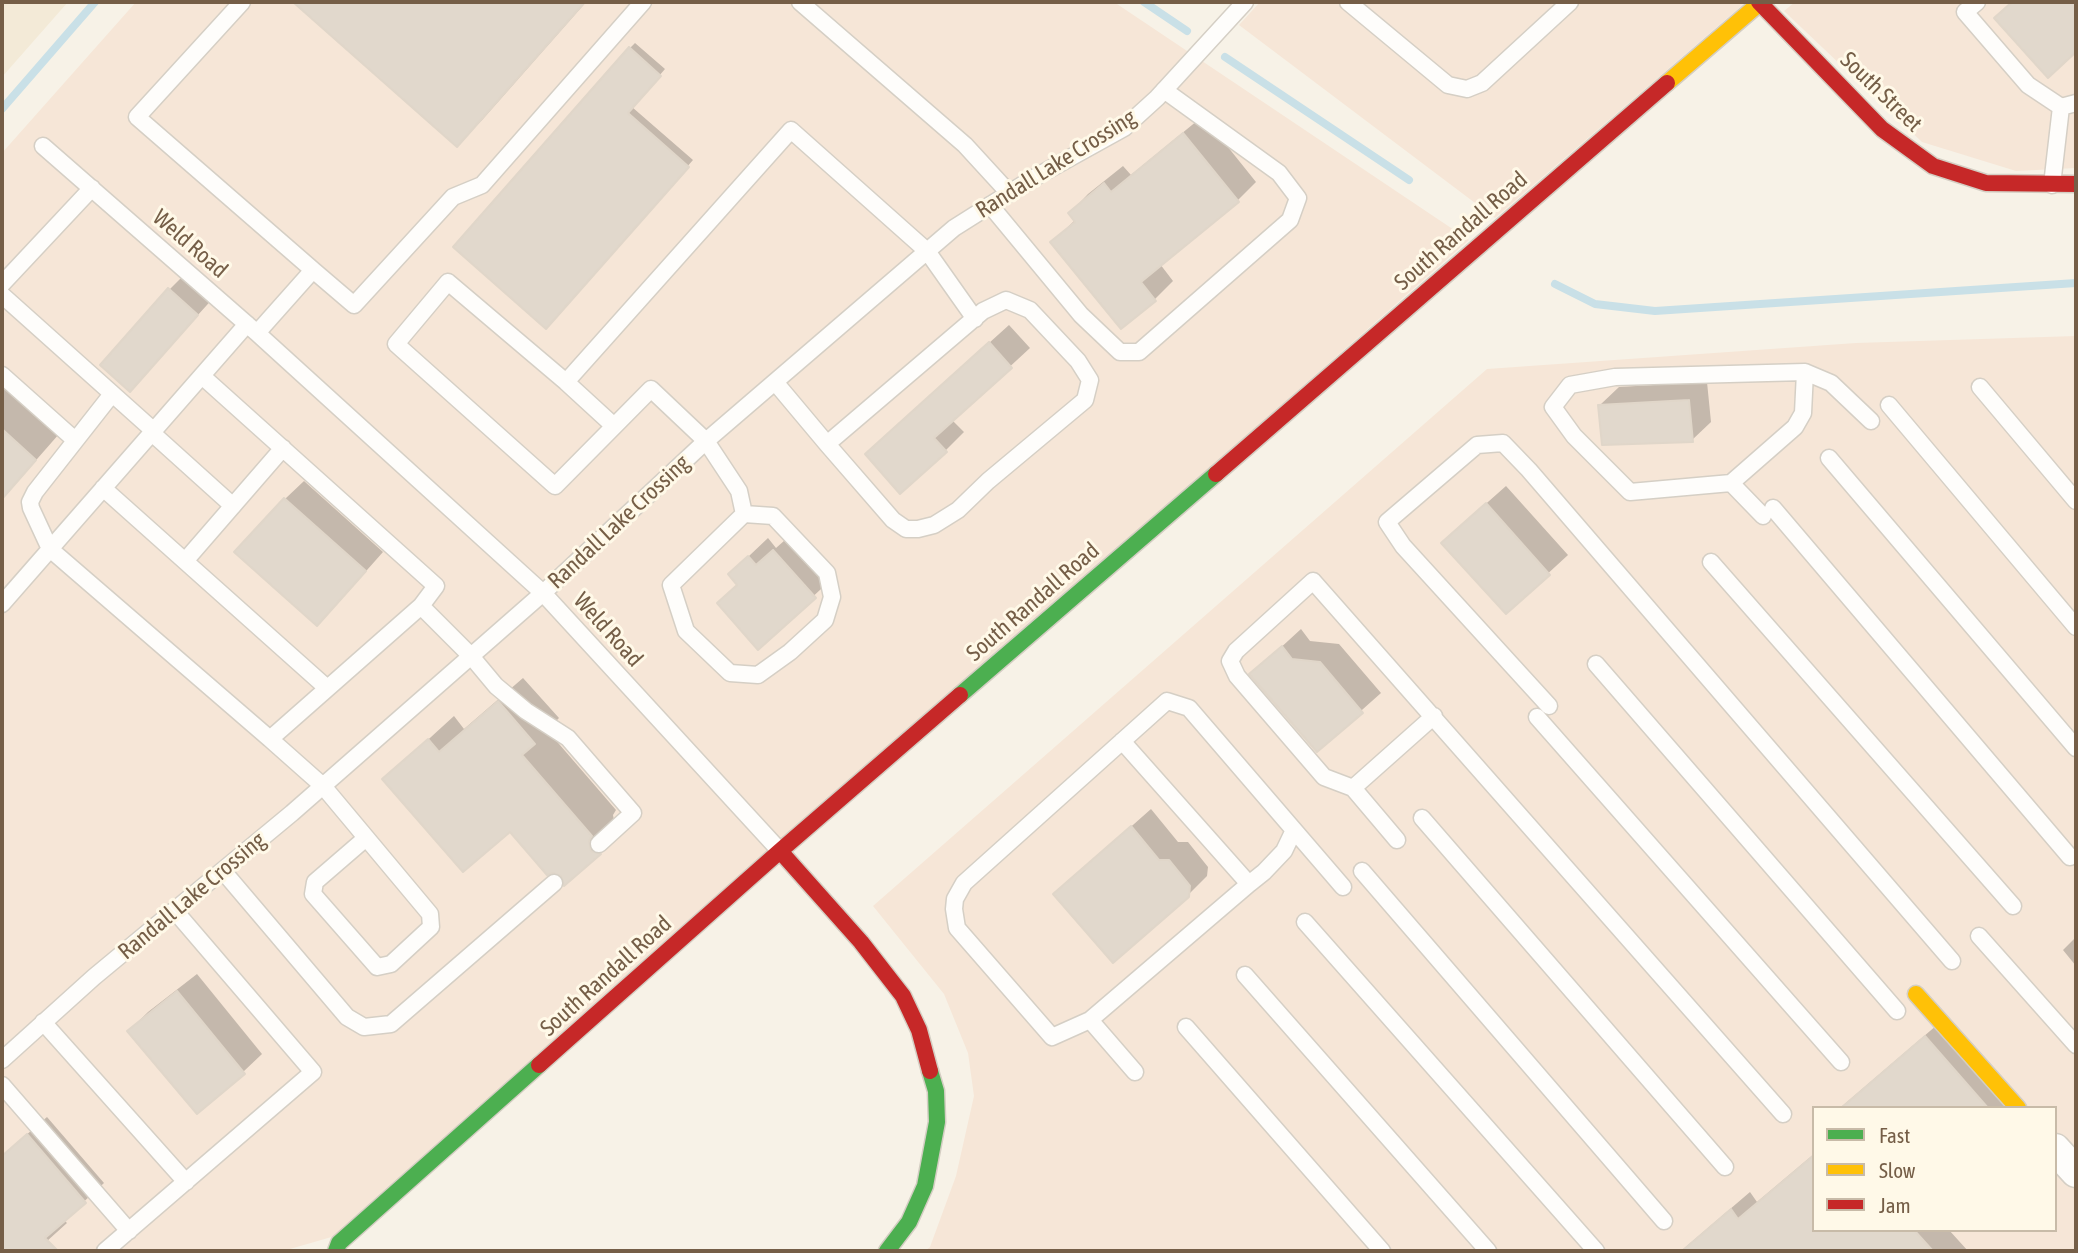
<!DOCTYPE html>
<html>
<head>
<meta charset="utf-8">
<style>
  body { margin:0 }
  #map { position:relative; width:2078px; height:1253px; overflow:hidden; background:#f7f2e7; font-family:"Asap Condensed",sans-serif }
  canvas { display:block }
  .frame { position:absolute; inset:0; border:4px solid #755e47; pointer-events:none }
  .legend { position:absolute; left:1812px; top:1106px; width:245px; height:126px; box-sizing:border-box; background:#fff9e8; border:2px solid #c8bba8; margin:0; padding:9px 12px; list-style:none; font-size:21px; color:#755e47 }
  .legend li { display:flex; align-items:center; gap:14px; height:35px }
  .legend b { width:35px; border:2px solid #c8bba8 }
</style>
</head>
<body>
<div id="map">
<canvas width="2078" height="1253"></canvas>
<div class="frame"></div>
<ul class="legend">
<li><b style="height:9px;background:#4caf50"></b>Fast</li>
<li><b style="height:9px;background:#ffc107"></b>Slow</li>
<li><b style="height:9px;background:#c62828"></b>Jam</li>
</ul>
</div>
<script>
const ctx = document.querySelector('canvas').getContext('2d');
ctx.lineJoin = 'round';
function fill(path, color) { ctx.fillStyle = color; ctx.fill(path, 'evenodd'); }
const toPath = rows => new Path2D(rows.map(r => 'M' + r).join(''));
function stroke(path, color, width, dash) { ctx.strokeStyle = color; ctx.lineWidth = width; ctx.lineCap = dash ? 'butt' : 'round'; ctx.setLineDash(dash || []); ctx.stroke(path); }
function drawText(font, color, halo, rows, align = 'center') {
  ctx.font = font + ' "Asap Condensed",sans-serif'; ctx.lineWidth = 6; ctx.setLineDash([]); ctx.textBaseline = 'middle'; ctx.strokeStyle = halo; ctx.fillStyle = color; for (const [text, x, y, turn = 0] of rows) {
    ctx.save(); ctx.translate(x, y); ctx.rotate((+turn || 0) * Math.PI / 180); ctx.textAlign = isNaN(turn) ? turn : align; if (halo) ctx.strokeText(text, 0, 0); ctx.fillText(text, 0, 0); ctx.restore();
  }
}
fill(toPath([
  [2,2,68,2,2,77]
]), '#f3ead7');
fill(toPath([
  [136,2,1114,2,1469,240,335,1236,283,1251,2,1251,2,153],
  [1260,2,1746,2,1495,218,1239,25],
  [1795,2,2076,2,2076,168,2016,171,1922,142,1784,11],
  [2076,336,2076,1251,925,1251,930,1247,956,1176,974,1096,968,1053,944,994,873,906,1487,369,1856,343],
  [1814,1108,2055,1108,2055,1230,1814,1230]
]), '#f6e6d7');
fill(toPath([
  [311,2,586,2,482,120,457,144,305,9],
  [2013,2,2076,2,2076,50,2048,76,1996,18],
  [635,43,665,69,632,107,693,160,552,321,630,48],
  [1203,116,1256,182,1238,200,1160,264,1173,281,1155,299,1121,326,1053,242,1075,220,1070,213,1088,194,1123,166,1131,175],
  [188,271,216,295,130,390,169,290],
  [1009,325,1030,348,952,420,964,432,945,451,886,436],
  [1707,382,1711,422,1692,440,1600,405,1619,387],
  [2,383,59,434,2,499],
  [304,481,383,552,336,605,285,499],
  [1506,486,1568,555,1507,611,1462,525],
  [793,533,833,578,758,647,739,584,730,574,768,538,776,548],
  [1301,629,1310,641,1339,644,1381,693,1317,750,1252,674],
  [523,678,559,718,547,730,616,810,613,815,615,826,624,829,565,883,563,874,511,829,385,779,454,716,464,729],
  [1151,809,1178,842,1188,842,1208,867,1207,876,1187,896,1055,894],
  [2076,937,2076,966,2063,950],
  [197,974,262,1054,243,1072,129,1031,148,1012],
  [1944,1019,2026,1108,1840,1108],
  [47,1117,104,1183,64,1220,67,1223,36,1251,2,1251,2,1156],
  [1814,1154,1814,1230,1949,1230,1968,1251,1681,1251,1750,1192,1757,1202]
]), '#0003');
stroke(toPath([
  [1144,2,1187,31],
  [1225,57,1409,180],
  [2,109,95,2],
  [1555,284,1595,304,1655,311,2076,283]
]), '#c9e0e7', 8);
const building = toPath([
  [293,2,585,2,457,147,293,2],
  [2012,2,2076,2,2076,52,2048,78,1994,18,2012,2],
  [629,47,661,76,628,113,689,167,546,329,453,247,629,47],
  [1183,133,1239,202,1141,282,1156,301,1121,329,1050,242,1075,222,1068,213,1104,183,1111,192,1183,133],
  [168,288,198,315,130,392,100,365,168,288],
  [989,342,1012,368,934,438,947,452,900,494,865,454,989,342],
  [1689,400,1693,442,1602,445,1598,405,1689,400],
  [2,429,36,460,2,499,2,429],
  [284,498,366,571,317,626,234,552,284,498],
  [1486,503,1550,575,1506,614,1441,543,1486,503],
  [773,550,816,598,758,650,717,603,737,585,728,574,748,556,756,565,773,550],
  [1282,646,1292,659,1320,662,1363,713,1317,752,1249,674,1282,646],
  [498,701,535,744,522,755,592,836,589,841,591,851,601,854,564,886,561,876,553,873,547,875,510,832,463,872,382,779,428,739,439,752,498,701],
  [1131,826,1159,860,1169,860,1190,886,1189,897,1113,963,1053,894,1131,826],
  [177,991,245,1074,197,1114,127,1031,177,991],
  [1925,1036,1988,1108,1841,1108,1925,1036],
  [27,1134,86,1203,45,1238,58,1251,2,1251,2,1156,27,1134],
  [1814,1155,1814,1230,1914,1230,1933,1251,1682,1251,1731,1209,1738,1219,1814,1155]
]);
fill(building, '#e1d8cc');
stroke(building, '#e0d6c9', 2);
const lane = toPath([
  [242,2,137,117,313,270,257,333],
  [800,2,965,145,1009,193],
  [1348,2,1448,85,1467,89,1482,83,1570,2],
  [1977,2,1965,12,2028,85,2061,107],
  [43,146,257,333,543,593,780,851],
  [2052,185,2061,107,2076,103],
  [990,205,1081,315,1120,352,1139,352,1290,220,1298,198,1279,173,1164,90],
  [313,270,354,305,453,197,482,185,643,2],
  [2,284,92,188],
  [2,295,154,431],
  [2,375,75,440],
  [202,376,436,586,421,606],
  [566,382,614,426],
  [775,382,827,444,893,520,906,529,918,529,934,525,958,510,988,481,1085,400,1090,380,1078,361,1030,310,1006,300,983,311,827,444],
  [1980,387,2076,501],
  [112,394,35,492,30,502,31,508,50,549,270,739],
  [1889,405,2076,627],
  [152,433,233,506],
  [1829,458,2076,748],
  [1731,483,1795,427,1803,413,1805,372],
  [103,488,327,688],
  [1773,508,2070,857],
  [744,514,739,491,706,441,651,389,555,486,396,344,448,282,566,382,791,130,927,251,975,319],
  [744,514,773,516,827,573,832,597,825,620,790,652,758,675,730,673,686,631,671,585,744,514],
  [1763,516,1731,483,1630,492,1574,436,1553,407,1570,385,1615,377,1805,372,1831,383,1871,421],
  [185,561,283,448],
  [1711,562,2013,906],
  [2,604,247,324],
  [1596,664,1897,1011],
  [1549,706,1403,546,1387,522,1477,445,1503,443,1529,470,1952,961],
  [1537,717,1841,1062],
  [1122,741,1249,884,1264,872,1284,851,1294,830],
  [1353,788,1434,716],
  [1422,818,1725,1167],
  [366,838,315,882,313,894,377,967,391,964,431,927,430,914,323,786,270,739,421,606,471,656,496,686,526,711,568,738,633,813,599,844],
  [1397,840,1353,788,1324,777,1237,676,1230,661,1236,651,1313,581,1783,1114],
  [223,871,347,1017,364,1027,391,1024,554,883],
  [1362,871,1664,1221],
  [1305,922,1596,1251],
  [1979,936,2076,1045],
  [1245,975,1488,1251],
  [1090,1020,1249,884],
  [43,1022,186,1182],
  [1186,1027,1382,1251],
  [2,1060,94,977,292,813,543,593,706,441,954,228,1030,180,1124,128,1157,98,1245,2],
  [1135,1072,1090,1020,1052,1037,957,928,954,909,955,899,964,883,1167,701,1189,708,1343,887],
  [2,1085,129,1231],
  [105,1251,313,1072,175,911]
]);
const street = toPath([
  [2055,1149,2076,1172]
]);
const fast = toPath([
  [960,695,1216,474],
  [336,1251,339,1243,539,1065],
  [887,1251,909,1222,925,1186,937,1122,936,1091,930,1071]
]);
const slow = toPath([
  [1667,83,1761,2],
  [1916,994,2018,1108]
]);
const jam = toPath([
  [1759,2,1882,129,1933,166,1986,183,2076,184],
  [1216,474,1667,83],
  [780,851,861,942,903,996,919,1030,930,1071],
  [539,1065,780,851,960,695]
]);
stroke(lane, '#d5cfc5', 19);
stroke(street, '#d5cfc5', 33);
stroke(fast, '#d4cec3', 19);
stroke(slow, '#d4cec3', 19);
stroke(jam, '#d4cec3', 19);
stroke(lane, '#fefdfb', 16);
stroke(street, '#fefdfb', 30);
stroke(fast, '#4caf50', 16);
stroke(slow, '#ffc107', 16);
stroke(jam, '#c62828', 16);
drawText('23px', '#755e47', '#fff9e8', [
  ["South Street",1881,92,44],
  ["Randall Lake Crossing",1056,164,-32],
  ["South Randall Road",1461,231,-41],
  ["Weld Road",190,244,41],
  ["Randall Lake Crossing",619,522,-43],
  ["South Randall Road",1033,602,-41],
  ["Weld Road",608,630,48],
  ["Randall Lake Crossing",192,896,-40],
  ["South Randall Road",606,976,-42]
]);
</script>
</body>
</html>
